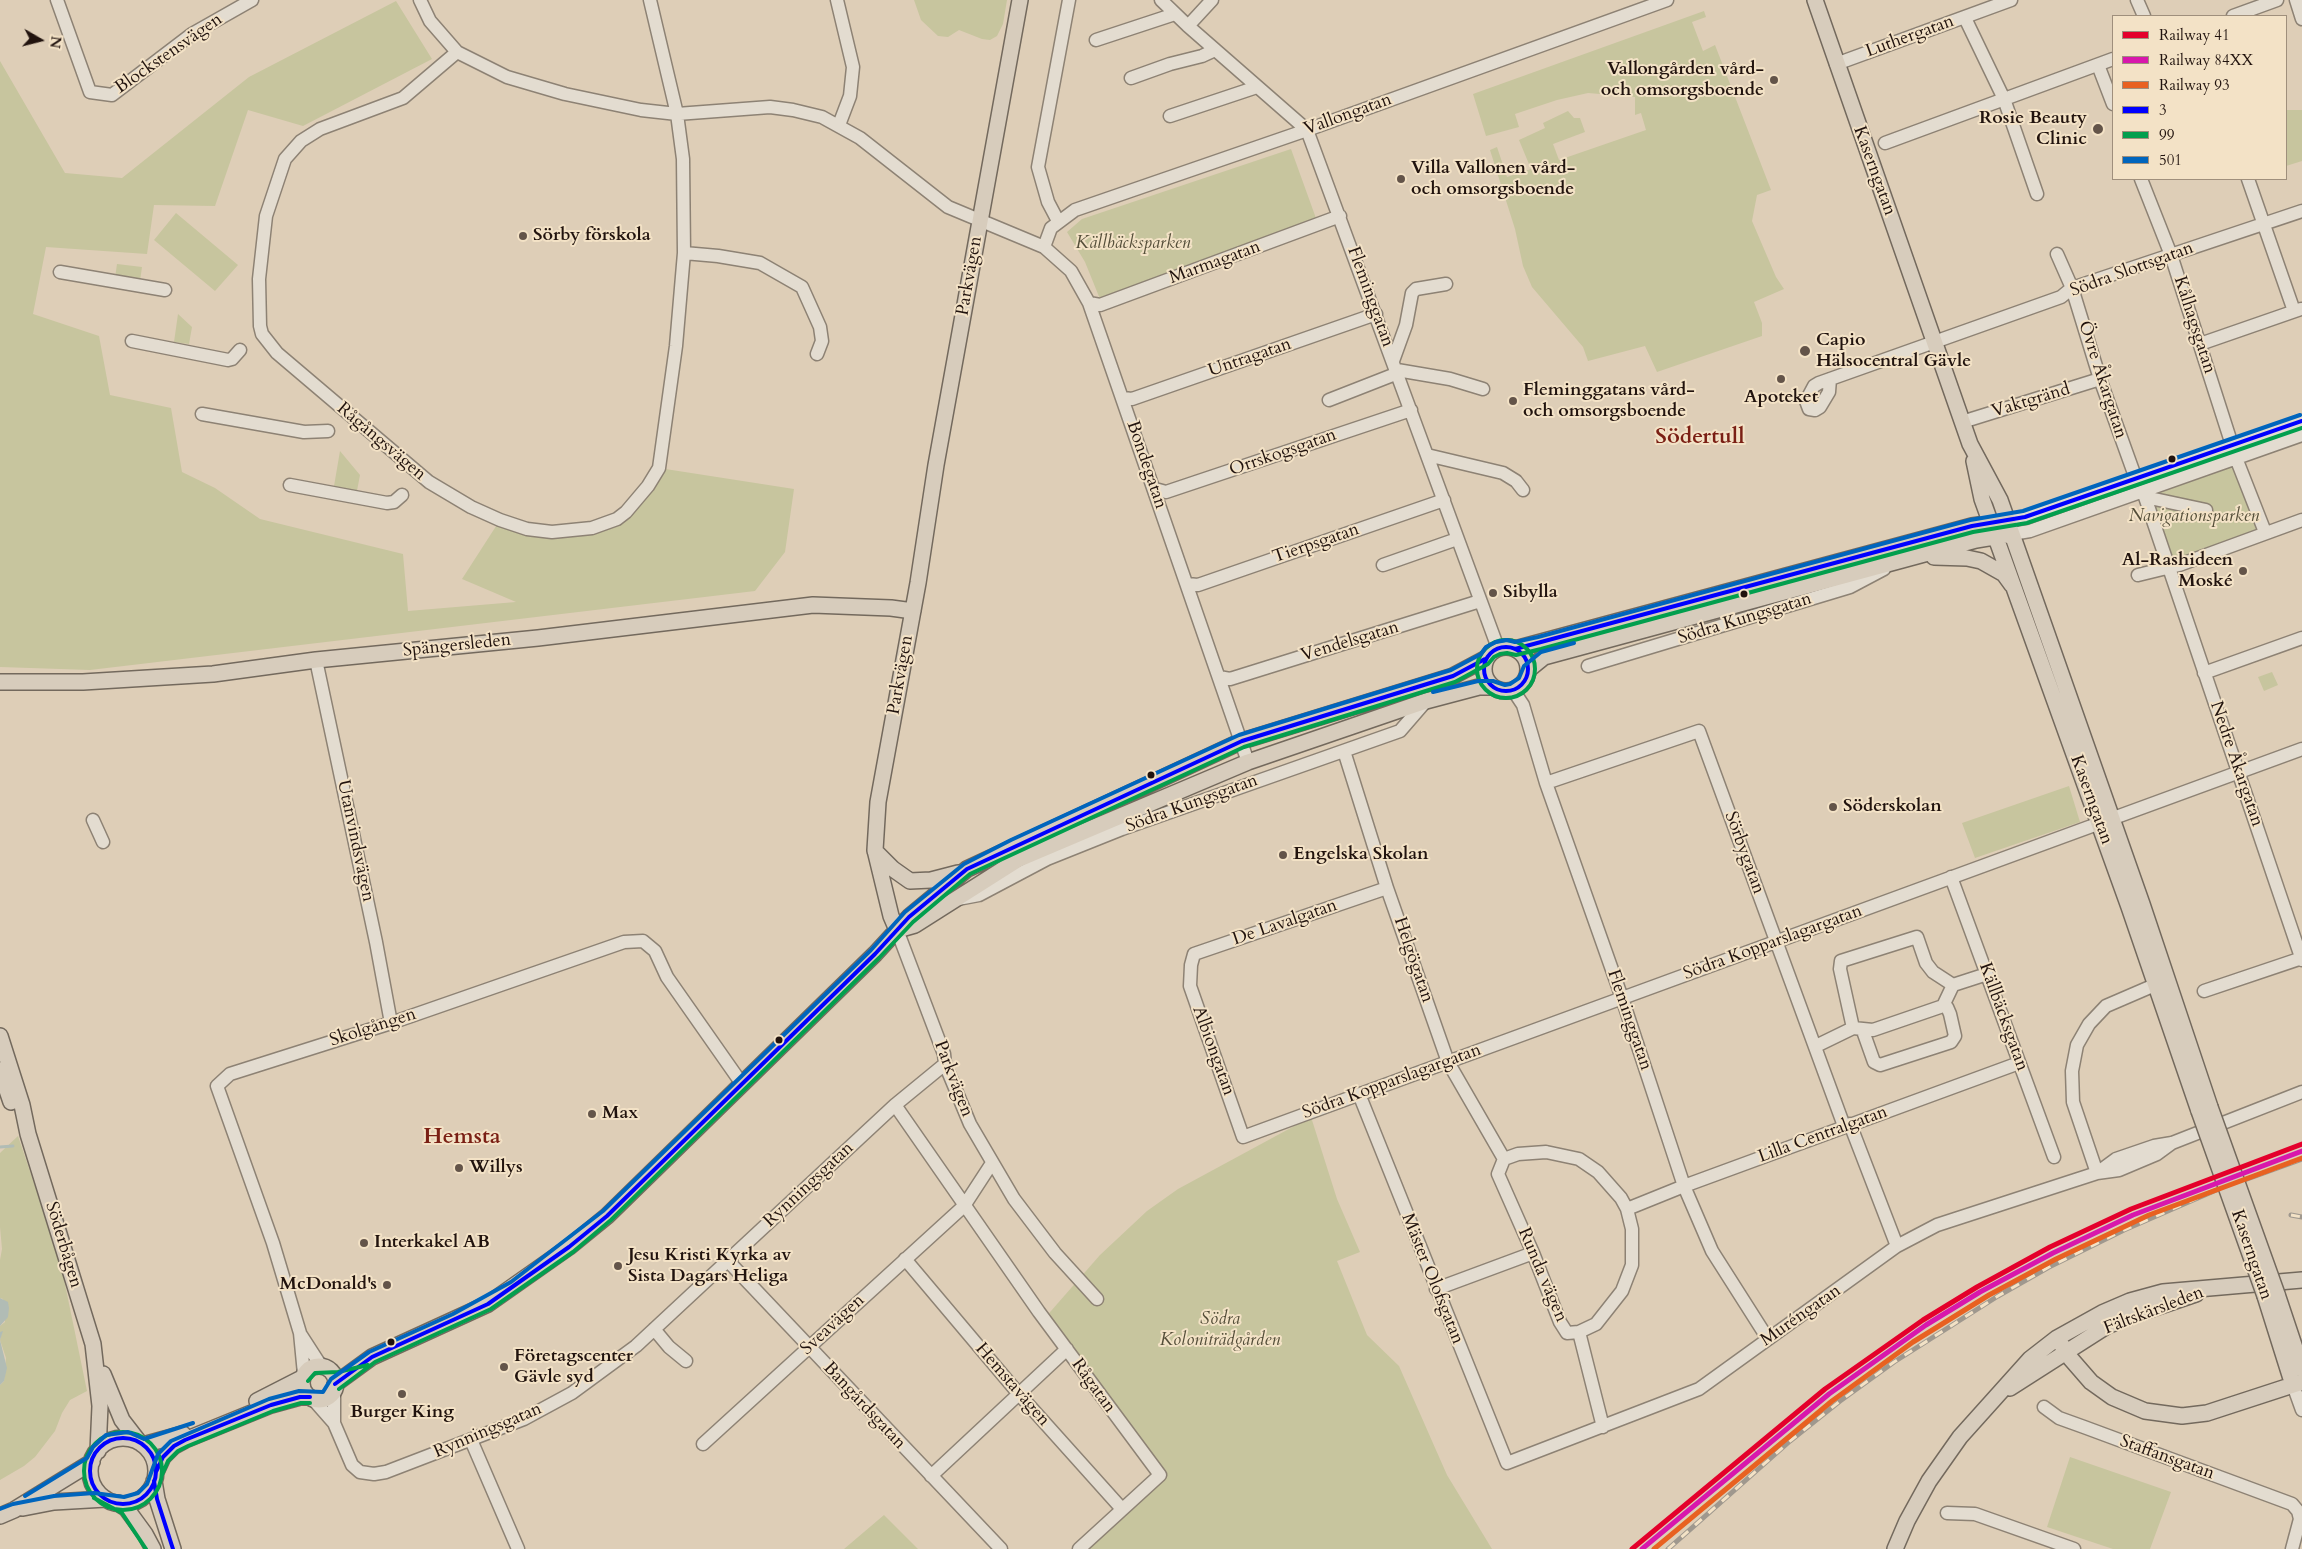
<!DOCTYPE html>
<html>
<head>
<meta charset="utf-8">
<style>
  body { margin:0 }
  #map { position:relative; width:2302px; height:1549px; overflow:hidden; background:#deceb7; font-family:Cardo,serif }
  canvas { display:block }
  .legend { position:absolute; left:2112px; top:15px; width:175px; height:165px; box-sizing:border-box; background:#f3e2c6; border:1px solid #9f8f7c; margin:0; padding:6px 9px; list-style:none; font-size:15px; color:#21130e }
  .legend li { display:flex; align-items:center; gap:10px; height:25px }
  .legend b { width:25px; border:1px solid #9f8f7c }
  .north { position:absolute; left:15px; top:15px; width:50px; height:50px; -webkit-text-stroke:4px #f3e2c6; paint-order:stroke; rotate:98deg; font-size:14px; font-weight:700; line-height:20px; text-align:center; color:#21130e }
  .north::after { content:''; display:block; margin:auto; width:18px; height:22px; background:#21130e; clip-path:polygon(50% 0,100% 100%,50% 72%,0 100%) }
</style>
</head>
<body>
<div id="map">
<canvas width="2302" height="1549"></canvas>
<ul class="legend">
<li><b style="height:6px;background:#e4002b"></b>Railway 41</li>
<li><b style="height:6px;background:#d817ac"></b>Railway 84XX</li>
<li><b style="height:6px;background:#e86121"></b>Railway 93</li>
<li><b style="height:6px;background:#00f"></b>3</li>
<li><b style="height:6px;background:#029f4e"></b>99</li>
<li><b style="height:6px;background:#0065bd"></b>501</li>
</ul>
<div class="north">N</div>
</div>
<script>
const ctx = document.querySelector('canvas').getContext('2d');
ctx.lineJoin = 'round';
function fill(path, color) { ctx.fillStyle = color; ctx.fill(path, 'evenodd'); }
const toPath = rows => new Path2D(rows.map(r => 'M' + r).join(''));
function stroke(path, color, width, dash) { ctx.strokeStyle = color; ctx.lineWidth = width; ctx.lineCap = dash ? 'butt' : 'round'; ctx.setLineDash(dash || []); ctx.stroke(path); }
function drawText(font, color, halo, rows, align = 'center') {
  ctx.font = font + ' Cardo,serif'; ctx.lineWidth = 4; ctx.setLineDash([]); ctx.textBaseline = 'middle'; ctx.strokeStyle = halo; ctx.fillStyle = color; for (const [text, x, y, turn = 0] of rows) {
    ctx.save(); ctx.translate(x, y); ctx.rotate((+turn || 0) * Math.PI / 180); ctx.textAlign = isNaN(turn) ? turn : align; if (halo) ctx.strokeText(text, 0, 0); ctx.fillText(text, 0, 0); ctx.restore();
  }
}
fill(toPath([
  [914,0,1007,0,1003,24,997,36,990,40,982,39,959,30,948,37,938,36,921,20],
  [396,1,432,59,303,126,248,110,215,206,154,205,147,254,46,247,33,314,99,336,110,395,171,408,182,472,215,488,260,519,403,554,408,611,516,602,462,579,500,520,527,529,607,527,659,468,794,489,785,552,755,591,90,670,0,667,0,61,65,173,122,178,249,77],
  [1704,11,1706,17,1692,22,1703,51,1715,45,1771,190,1757,195,1752,221,1776,277,1784,289,1754,302,1762,323,1762,336,1657,372,1645,346,1588,361,1583,347,1532,287,1523,266,1515,229,1490,150,1497,147,1507,177,1531,169,1519,140,1545,128,1543,123,1568,111,1574,118,1580,118,1585,132,1553,144,1559,160,1646,130,1641,113,1635,115,1635,97,1588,93,1557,100,1515,114,1519,127,1486,136,1473,94],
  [2286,110,2302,110,2302,161,2286,166],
  [1291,149,1317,221,1100,299,1085,262,1067,232,1082,219],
  [176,213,238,265,215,291,154,240],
  [117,264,142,267,140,281,115,278],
  [178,314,192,327,189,344,174,342],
  [340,451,360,475,356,496,333,492],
  [2237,463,2264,529,2168,565,2145,497],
  [2272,672,2278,685,2264,691,2258,677],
  [2069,786,2080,822,1975,858,1962,823],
  [1311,1117,1337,1199,1360,1252,1337,1261,1367,1335,1399,1366,1447,1475,1492,1549,1083,1549,1162,1476,1044,1319,1100,1255,1147,1211,1178,1189],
  [18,1136,60,1260,87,1391,70,1400,62,1413,55,1431,35,1457,24,1466,0,1480,0,1385,4,1381,6,1358,0,1340,2,1332,0,1332,0,1326,5,1322,3,1299,0,1298,0,1260,2,1249,0,1227,0,1153],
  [2070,1457,2171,1492,2150,1549,2113,1549,2047,1527],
  [884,1515,918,1549,844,1549]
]), '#c7c59e');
fill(toPath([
  [0,1298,8,1302,9,1308,8,1317,0,1326],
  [3,1331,0,1340,7,1368,4,1381,0,1385,0,1332]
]), '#b1bcb5');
stroke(toPath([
  [0,1147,13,1146]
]), '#b1bcb5', 3);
const minor = toPath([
  [57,0,90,92,112,95,192,34,252,0],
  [420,0,430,21,457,52,507,77,565,94,641,110,677,114,770,107,793,110,822,117,860,138,948,207,1044,247,1071,271,1089,303,1248,762],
  [837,0,853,67,850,96,839,125],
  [1161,0,1188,26,1307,130,1498,648],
  [2137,0,2144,16],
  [2296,0,2302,19],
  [2233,16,2277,0],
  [1965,18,2004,99,2037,194],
  [1188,26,1212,0],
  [1096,40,1175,14],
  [457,52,403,98,320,129,301,141,285,159,266,216,259,279,260,326,262,334,277,353,429,482,471,507,500,520,527,529,552,532,592,528,617,519,626,512,648,486,659,468,676,346,684,253,683,159,677,114,650,0],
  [1836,64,2011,0],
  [2098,65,2113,104],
  [1131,78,1170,64,1202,56,1215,50],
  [1170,116,1257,87],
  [1885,143,2113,59],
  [2141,179,2171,255,2232,445],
  [2248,179,2294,311],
  [1058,221,1048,202,1038,167,1069,0],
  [1044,247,1051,228,1075,210,1307,130,1667,0],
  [684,253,718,256,760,263,802,287,820,327,822,341,817,354],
  [2057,254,2072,288,2100,379,2136,479],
  [60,272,165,290],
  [1089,303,1100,305,1340,216],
  [132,341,228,360,232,359,240,350],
  [2200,344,2301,309],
  [1393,361,1406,325,1412,293,1416,289,1446,284],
  [1397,370,1450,379,1483,389],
  [1830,379,1829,392,1820,407,1815,410,1809,409,1806,401,1814,386,1819,383,2061,297,2072,288,2302,211],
  [1123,398,1132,399,1376,314],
  [1329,400,1398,373],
  [202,414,304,432,328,431],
  [1962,422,2100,379],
  [1427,455,1503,473,1516,481,1523,490],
  [2236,458,2265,532],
  [290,485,387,503,394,502,402,495],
  [1155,489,1166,492,1411,410],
  [2145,497,2302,960],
  [2145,497,2206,510],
  [2007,521,2025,517,2302,421],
  [2012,534,2030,531,2302,435],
  [1383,565,1457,539],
  [2138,575,2179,565,2302,520],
  [1187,584,1198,585,1444,500],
  [316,660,376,942,391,1023],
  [1588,666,1850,587,1884,569],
  [2204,673,2302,638],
  [1219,677,1230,679,1480,601],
  [1513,690,1523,705,1546,783,1622,998,1684,1186,1712,1251,1768,1339],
  [1344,751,1387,888,1448,1062,1504,1159],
  [1546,783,1699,731,1844,1126],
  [93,820,103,842],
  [1951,877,2054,1157],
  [1387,888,1194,954,1191,965,1190,986,1243,1137,2302,749],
  [958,899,979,895,1047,859,1122,829,1400,731,1426,701],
  [897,930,944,1054,945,1064,970,1124,1014,1199,1055,1253,1097,1299],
  [2204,991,2302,958],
  [1943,1006,1953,985,1987,974],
  [1853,1028,1840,969,1841,961,1917,937,1926,963,1933,972,1953,985],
  [1816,1046,1853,1028,1873,1030,1943,1006,1947,1007,1950,1014,1955,1036,1951,1042,1880,1065,1874,1062,1863,1031],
  [1359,1094,1507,1463,1699,1389,1897,1246,1937,1225,2097,1173,2119,1170,2157,1154,2172,1143],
  [895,1105,1039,1312,1160,1475,1079,1549],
  [1850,1124,1897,1246],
  [1546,1152,1579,1159,1598,1172,1621,1198,1627,1209,1632,1229,1632,1265,1622,1291,1596,1324,1579,1332,1567,1333,1560,1322,1533,1253,1498,1174,1504,1159,1518,1154,1546,1152],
  [2097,1173,2073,1102,2072,1071,2077,1045,2089,1024,2106,1006,2164,981],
  [2097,1173,2116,1159,2154,1146,2172,1143,2302,1092],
  [1627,1209,1684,1186,2019,1063],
  [905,1259,1018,1393,1122,1509],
  [728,1261,1001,1549],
  [1436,1289,1533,1253],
  [654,1329,669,1347,686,1361],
  [1579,1332,1603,1427],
  [301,1335,321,1366],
  [304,1374,300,1333,273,1243,217,1086,230,1074,391,1023,624,942,643,941,655,951,667,977,742,1084],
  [2293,1385,2302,1410],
  [334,1390,334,1423],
  [312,1398,334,1423,352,1465,360,1472,374,1474,386,1472,524,1419,572,1393,636,1346,895,1105,945,1064],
  [2044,1407,2059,1418,2084,1427,2292,1504,2298,1511,2300,1519,2292,1549],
  [471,1440,518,1549],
  [703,1444,964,1206,992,1163],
  [931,1476,1067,1349],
  [1947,1513,1975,1514,2074,1549]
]);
const major = toPath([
  [1815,0,1970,444,2000,500,2142,904,2210,1107],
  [1974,461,1982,499,2129,907,2199,1111],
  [1934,557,1967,558,1981,561,2004,574,2012,585],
  '1484 669a22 22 0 1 1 44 0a22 22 0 1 1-44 0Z',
  [1515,649,1972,526,2001,522],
  [1528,670,1544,657,1976,540,2006,535],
  [0,682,83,682,213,674,316,660,538,638,813,605,891,608,913,611],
  [875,851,893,869,910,881,931,880,958,873],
  [901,929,915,925,1019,859,1248,762,1426,701,1479,687,1492,687],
  [897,930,891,916,875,850,878,802,918,583,936,465,1020,0],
  [0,1036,22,1105,28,1134,93,1344,100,1406,98,1451],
  [0,1070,11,1102],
  [2277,1294,2302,1369],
  [2265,1296,2293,1385],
  [2057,1338,2071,1359,2091,1382,2112,1397,2145,1411,2182,1416,2207,1413,2302,1382],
  '302 1383a17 17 0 1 1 34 0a17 17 0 1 1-34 0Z',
  [103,1374,122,1420,139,1442],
  [335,1384,372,1357,488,1304,569,1247,607,1216,875,954,909,917,967,869,1242,741,1453,676,1485,659],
  [2010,1388,2107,1326,2134,1315,2196,1294],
  [257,1401,302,1378],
  '90 1471a33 33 0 1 1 66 0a33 33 0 1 1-66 0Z',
  [143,1445,183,1434],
  [156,1472,163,1457,174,1446,185,1440,271,1405,300,1397,310,1397],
  [154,1481,157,1499,173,1549],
  [118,1503,126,1508,145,1534,153,1549],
  [23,1508,54,1502,106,1499],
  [0,1516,14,1510,92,1462],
  [1895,1549,1907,1521,1929,1481,1960,1437,2030,1359,2057,1338,2102,1313,2130,1301,2163,1292,2302,1280]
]);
stroke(minor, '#8d8274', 15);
stroke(major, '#73695d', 18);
stroke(minor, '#e3dcd0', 12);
stroke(major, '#d7ccbc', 15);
const rail = toPath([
  [2291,1215,2302,1217],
  [1668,1549,1790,1441,1840,1401,1894,1362,1998,1296,2049,1267,2124,1230,2214,1191,2302,1159]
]);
stroke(rail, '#9f988e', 5);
stroke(rail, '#f3e2c6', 3, [9]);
const majorBridge = toPath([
  [2210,1107,2277,1294],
  [2199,1111,2265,1296]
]);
stroke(majorBridge, '#73695d', 18, []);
stroke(majorBridge, '#d7ccbc', 15);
stroke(toPath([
  '1484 669a22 22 0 1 1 44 0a22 22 0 1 1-44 0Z',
  [1515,649,1972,526,2025,517,2302,421],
  [335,1384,372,1357,488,1304,569,1247,607,1216,875,954,909,917,967,869,1242,741,1453,676,1485,659],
  '90 1471a33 33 0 1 1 66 0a33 33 0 1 1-66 0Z',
  [156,1472,163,1457,174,1446,185,1440,271,1405,300,1397,310,1397],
  [154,1481,157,1499,173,1549]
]), '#00f', 4);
stroke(toPath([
  '1477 669a29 29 0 1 1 58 0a29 29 0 1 1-58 0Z',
  [308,1381,315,1373,338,1372,368,1365],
  [339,1389,375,1362,491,1309,573,1252,611,1220,879,958,913,922,970,874,1244,747,1455,682,1488,664,1494,657,1500,654,1507,653,1516,655,1541,649,1973,532,2027,523,2302,428],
  '84 1471a39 39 0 1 1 78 0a39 39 0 1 1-78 0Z',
  [162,1475,168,1461,178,1451,188,1446,273,1411,301,1403,310,1403],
  [94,1498,122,1513,146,1549]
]), '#029f4e', 4);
stroke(toPath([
  [1433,692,1478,681,1493,681,1505,685,1510,684,1519,678,1524,666,1541,652,1574,643],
  [25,1496,87,1458,93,1447,106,1435,128,1432,144,1439,193,1423],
  [0,1509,13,1504,54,1496,94,1493,124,1497,138,1493,147,1484,158,1454,171,1441,269,1399,299,1391,323,1392,331,1379,369,1352,453,1314,511,1282,603,1211,871,950,905,912,964,864,1011,840,1239,735,1451,670,1481,654,1486,647,1496,642,1507,640,1515,642,1538,637,1970,520,2023,511,2300,415]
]), '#0065bd', 4);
stroke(toPath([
  [1632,1549,1825,1389,1923,1320,1977,1287,2050,1247,2131,1209,2302,1144]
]), '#e4002b', 5);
stroke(toPath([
  [1642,1549,1829,1394,1926,1325,1980,1292,2053,1253,2133,1215,2302,1151]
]), '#d817ac', 5);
stroke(toPath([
  [1654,1549,1832,1401,1913,1342,1989,1295,2056,1259,2149,1215,2302,1158]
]), '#e86121', 5);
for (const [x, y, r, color] of [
  [1774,80,5,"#635449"],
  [2098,129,6,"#635449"],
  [1401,179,5,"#635449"],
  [523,236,5,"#635449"],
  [1805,351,6,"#635449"],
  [1781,379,5,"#635449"],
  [1513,401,5,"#635449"],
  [2172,459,4.5,"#21130e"],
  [2243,571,5,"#635449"],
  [1493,593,5,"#635449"],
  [1744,594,4.5,"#21130e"],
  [1151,775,4.5,"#21130e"],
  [1833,807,5,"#635449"],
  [1283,855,5,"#635449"],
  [779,1040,4.5,"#21130e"],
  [592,1114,5,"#635449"],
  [459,1168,5,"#635449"],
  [364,1243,5,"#635449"],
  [618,1266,5,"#635449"],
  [387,1285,5,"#635449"],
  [391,1342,4.5,"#21130e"],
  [504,1367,5,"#635449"],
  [402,1394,5,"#635449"]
]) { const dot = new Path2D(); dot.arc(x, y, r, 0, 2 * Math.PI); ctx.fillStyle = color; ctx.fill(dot); stroke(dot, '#f3e2c6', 2); }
drawText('18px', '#21130e', '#f3e2c6', [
  ["Luthergatan",1910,37,-20],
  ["Blockstensvägen",169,54,-35],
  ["Vallongatan",1348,115,-20],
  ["Kaserngatan",1874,171,70],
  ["Marmagatan",1215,263,-20],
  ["Södra Slottsgatan",2132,270,-20],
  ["Parkvägen",970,276,-80],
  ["Fleminggatan",1370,297,70],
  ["Kålhagsgatan",2194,325,72],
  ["Untragatan",1250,358,-19],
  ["Övre Åkargatan",2102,380,72],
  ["Vaktgränd",2031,401,-17],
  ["Rågångsvägen",381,442,40],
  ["Orrskogsgatan",1283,453,-19],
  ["Bondegatan",1146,465,71],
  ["Tierpsgatan",1316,544,-19],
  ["Södra Kungsgatan",1745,619,-17],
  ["Vendelsgatan",1350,642,-17],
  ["Spängersleden",457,646,-6],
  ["Parkvägen",901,675,-80],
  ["Nedre Åkargatan",2236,764,71],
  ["Kaserngatan",2091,800,70],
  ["Södra Kungsgatan",1192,804,-20],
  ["Utanvindsvägen",355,841,78],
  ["Sörbygatan",1744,853,70],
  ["De Lavalgatan",1285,923,-19],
  ["Södra Kopparslagargatan",1773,943,-20],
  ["Helgögatan",1413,960,71],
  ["Källbäcksgatan",2003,1017,70],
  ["Fleminggatan",1629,1020,71],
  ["Skolgången",373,1028,-18],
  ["Albiongatan",1213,1051,70],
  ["Parkvägen",953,1079,69],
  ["Södra Kopparslagargatan",1392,1082,-20],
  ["Lilla Centralgatan",1823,1135,-20],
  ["Rynningsgatan",809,1185,-43],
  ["Söderbågen",63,1245,73],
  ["Kaserngatan",2251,1255,71],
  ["Runda vägen",1542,1275,67],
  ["Mäster Olofsgatan",1432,1279,68],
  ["Fältskärsleden",2154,1311,-21],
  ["Muréngatan",1801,1316,-35],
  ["Sveavägen",833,1325,-43],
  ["Hemstavägen",1012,1385,49],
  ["Rågatan",1093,1386,54],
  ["Bangårdsgatan",864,1406,47],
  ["Rynningsgatan",488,1431,-23],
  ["Staffansgatan",2167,1458,20]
]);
drawText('bold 18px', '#21130e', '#f3e2c6', [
  ["Vallongården vård-",1764,70,"right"],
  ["och omsorgsboende",1764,91,"right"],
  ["Rosie Beauty",2087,119,"right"],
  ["Clinic",2087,140,"right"],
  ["Villa Vallonen vård-",1411,169],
  ["och omsorgsboende",1411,190],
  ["Sörby förskola",533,236],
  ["Capio",1816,341],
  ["Hälsocentral Gävle",1816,362],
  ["Fleminggatans vård-",1523,391],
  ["och omsorgsboende",1523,412],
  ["Apoteket",1781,398,"center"],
  ["Al-Rashideen",2233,561,"right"],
  ["Moské",2233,582,"right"],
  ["Sibylla",1503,593],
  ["Söderskolan",1843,807],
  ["Engelska Skolan",1293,855],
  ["Max",602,1114],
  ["Willys",469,1168],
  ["Interkakel AB",374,1243],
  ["Jesu Kristi Kyrka av",628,1256],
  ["Sista Dagars Heliga",628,1277],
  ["McDonald's",377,1285,"right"],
  ["Företagscenter",514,1357],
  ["Gävle syd",514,1378],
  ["Burger King",402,1413,"center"]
], 'left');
drawText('italic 18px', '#544e39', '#f3e2c6', [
  ["Källbäcksparken",1133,244],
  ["Navigationsparken",2194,517],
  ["Södra",1220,1320],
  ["Koloniträdgården",1220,1341]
]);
drawText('bold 22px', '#7a1f14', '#f3e2c6', [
  ["Södertull",1700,438],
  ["Hemsta",462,1138]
]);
</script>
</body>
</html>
